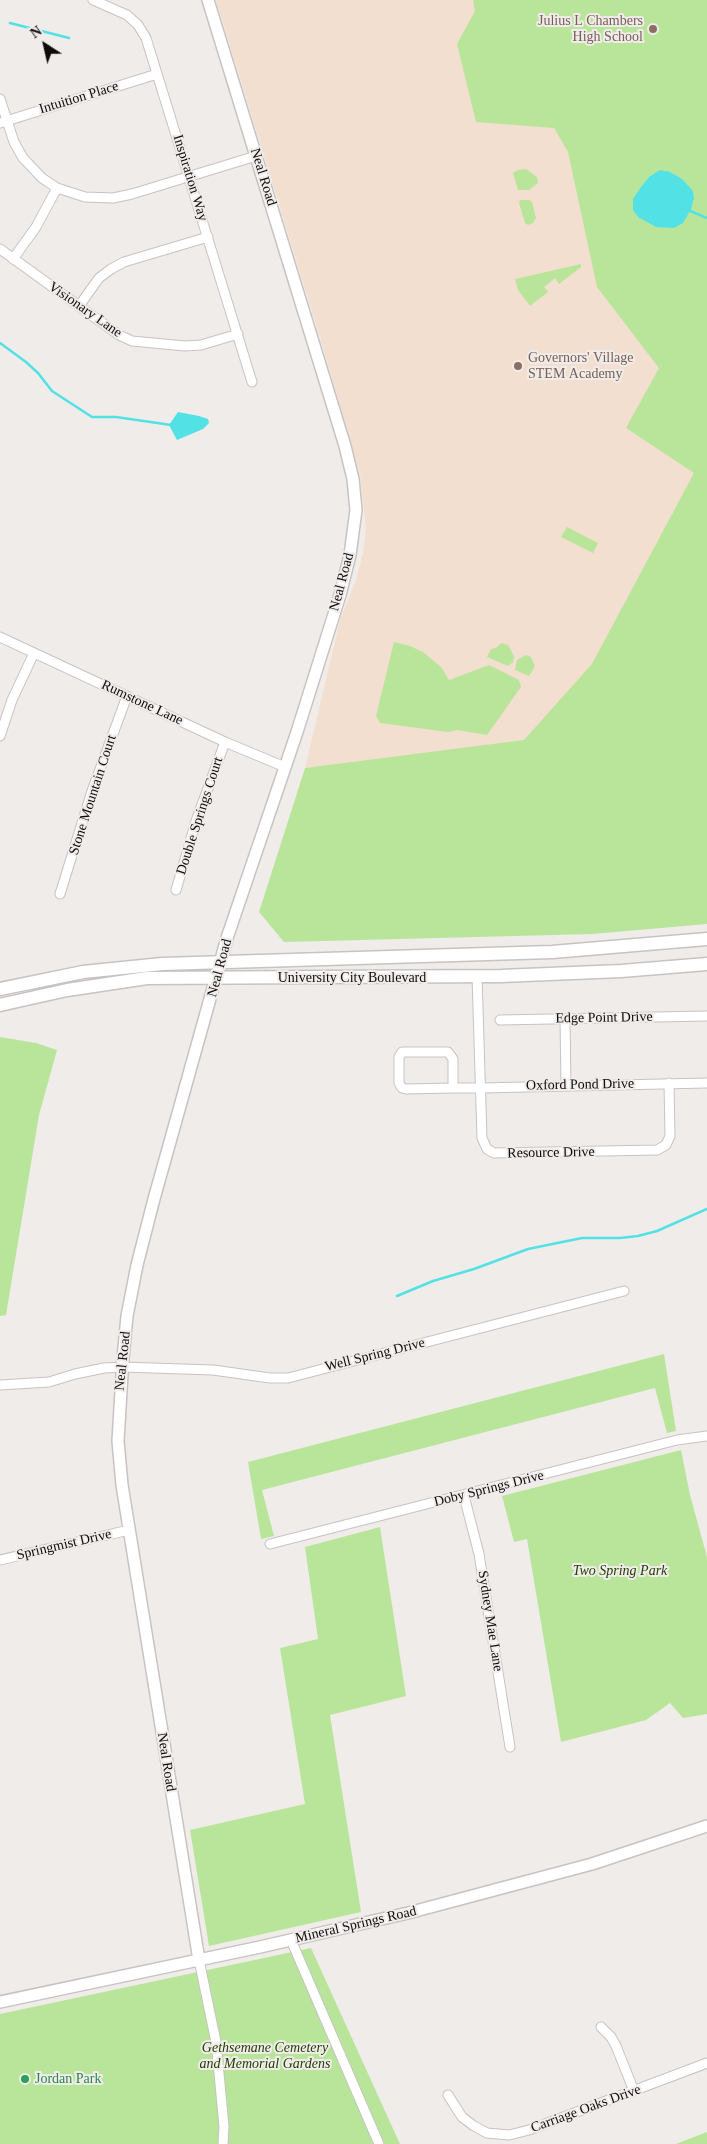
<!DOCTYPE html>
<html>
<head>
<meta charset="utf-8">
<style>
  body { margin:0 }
  #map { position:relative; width:707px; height:2144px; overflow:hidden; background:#f0ecea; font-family:Georgia,serif }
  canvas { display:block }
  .north { position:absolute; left:20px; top:20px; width:50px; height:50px; -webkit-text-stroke:4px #f0ecea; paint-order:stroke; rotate:325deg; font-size:14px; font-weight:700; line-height:20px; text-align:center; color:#0d0c0c }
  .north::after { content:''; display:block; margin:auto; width:18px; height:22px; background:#0d0c0c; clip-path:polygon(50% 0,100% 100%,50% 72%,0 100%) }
</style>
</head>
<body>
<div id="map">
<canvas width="707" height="2144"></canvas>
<div class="north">N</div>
</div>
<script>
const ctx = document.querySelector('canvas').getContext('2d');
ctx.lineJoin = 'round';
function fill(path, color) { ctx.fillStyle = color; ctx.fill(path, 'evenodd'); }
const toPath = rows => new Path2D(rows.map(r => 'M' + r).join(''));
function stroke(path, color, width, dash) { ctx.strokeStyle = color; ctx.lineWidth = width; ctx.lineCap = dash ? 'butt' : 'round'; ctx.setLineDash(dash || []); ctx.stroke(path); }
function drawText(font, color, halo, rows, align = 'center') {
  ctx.font = font + ' Georgia,serif'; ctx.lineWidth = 4; ctx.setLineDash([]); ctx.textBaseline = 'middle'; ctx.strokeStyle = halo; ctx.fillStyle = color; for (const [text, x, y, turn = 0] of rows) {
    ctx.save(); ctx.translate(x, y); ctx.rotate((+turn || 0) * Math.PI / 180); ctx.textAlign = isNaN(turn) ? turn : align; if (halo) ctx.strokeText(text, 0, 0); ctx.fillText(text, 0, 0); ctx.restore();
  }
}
fill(toPath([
  [216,0,707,0,707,736,305,768,340,620,356,580,363,553,366,528,360,474,322,344]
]), '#f2dfcf');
fill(toPath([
  [473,0,707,0,707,924,592,934,284,942,259,912,305,768,524,740,592,664,694,473,626,428,659,368,597,287,568,152,554,128,476,122,457,44,475,11],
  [526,169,537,177,538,183,529,190,518,190,513,173,518,170],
  [520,200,529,200,532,202,536,218,533,223,528,225,525,223,519,203],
  [581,264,581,267,559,284,555,278,544,287,548,292,530,306,518,290,515,279],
  [567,527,598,543,593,553,561,537],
  [394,642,410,646,423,652,441,667,449,680,489,665,519,680,521,687,487,735,457,730,448,732,380,723,376,716],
  [501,643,508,645,514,656,513,662,508,666,487,657,491,649,496,648],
  [526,655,531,657,535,666,529,676,515,670,517,660],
  [0,1037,36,1043,57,1050,39,1115,6,1315,0,1316],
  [664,1354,676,1431,667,1433,655,1388,262,1490,274,1536,261,1539,248,1462],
  [681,1450,690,1495,707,1557,707,1714,683,1718,670,1703,646,1720,561,1742,527,1539,514,1542,502,1496],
  [380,1527,406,1696,330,1715,361,1912,209,1946,190,1830,305,1804,280,1648,318,1639,305,1547],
  [311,1948,400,2144,0,2144,0,2014],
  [707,2132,707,2144,676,2144]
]), '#b9e59a');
fill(toPath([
  [660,170,670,172,682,179,693,191,694,198,691,209,683,223,674,228,656,227,638,217,633,210,633,199,641,187,649,177],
  [178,412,199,416,208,419,209,423,203,429,177,440,169,425]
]), '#52e2e5');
stroke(toPath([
  [10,23,69,38],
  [688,210,707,218],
  [0,343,26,362,38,373,52,391,92,417,116,417,171,425],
  [397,1296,433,1281,474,1269,528,1249,582,1238,620,1238,638,1236,657,1231,707,1209]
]), '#52e2e5', 2.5);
const minor = toPath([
  [93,0,127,15,138,25,146,38,252,382],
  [0,99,14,142,23,158,42,178,57,188,85,197,113,198,132,194,256,156],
  [0,123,157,74],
  [0,249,119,335,132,341,185,346,201,345,238,334],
  [13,259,36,227,57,188],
  [79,306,99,278,111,269,124,262,208,237],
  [0,637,225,742,285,767],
  [0,736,12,700,34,653],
  [176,890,196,821,225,742],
  [60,894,92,791,127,696],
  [477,976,482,1138,487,1149,494,1153,657,1150,666,1145,670,1136,669,1083],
  [565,1019,566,1086],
  [500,1020,707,1016],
  [453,1088,453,1059,448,1052,402,1052,399,1057,399,1083,402,1088,406,1089,453,1088,481,1088,707,1083],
  [0,1385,49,1382,75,1374,104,1368,122,1367,213,1370,270,1378,288,1378,624,1291],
  [464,1496,479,1554,510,1747],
  [270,1544,677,1440,707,1436],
  [0,1560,129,1530],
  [291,1940,379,2144],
  [199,1960,216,2042,224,2126,223,2144],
  [601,2027,611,2037,616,2046,634,2091],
  [448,2095,462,2117,474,2126,487,2133,509,2135,529,2130,707,2063]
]);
const tertiary = toPath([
  [199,1960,122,1485,118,1441,123,1358,127,1316,137,1265,154,1199,227,938,297,732,340,595,350,555,356,510,353,479,345,446,208,0],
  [0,2002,260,1947,408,1913,592,1864,707,1826]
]);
const secondary = toPath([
  [0,989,83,972,162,964,552,952,707,939],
  [0,1005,67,990,147,978,501,976,621,971,707,964]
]);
stroke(minor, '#c7c3c2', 11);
stroke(tertiary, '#c7c3c2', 14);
stroke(secondary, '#c7c3c2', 15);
stroke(minor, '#fff', 9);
stroke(tertiary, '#fff', 11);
stroke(secondary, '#fff', 12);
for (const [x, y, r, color] of [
  [653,29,5,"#8d6e63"],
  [518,366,5,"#8d6e63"],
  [25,2079,5,"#2e9e5b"]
]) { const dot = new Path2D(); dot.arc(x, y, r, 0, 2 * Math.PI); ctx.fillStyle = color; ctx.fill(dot); stroke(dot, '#f0ecea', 2); }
drawText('14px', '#785e54', '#f0ecea', [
  ["Julius L Chambers",643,21],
  ["High School",643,37],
  ["Governors' Village",528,358,"left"],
  ["STEM Academy",528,374,"left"]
], 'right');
drawText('14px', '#0d0c0c', '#f0ecea', [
  ["Intuition Place",79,98,-17],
  ["Neal Road",263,177,73],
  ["Inspiration Way",190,178,73],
  ["Visionary Lane",85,310,35],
  ["Neal Road",342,582,-75],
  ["Rumstone Lane",142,703,25],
  ["Stone Mountain Court",93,795,-72],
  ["Double Springs Court",200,816,-72],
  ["Neal Road",220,968,-75],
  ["University City Boulevard",352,978],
  ["Edge Point Drive",604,1018,-1],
  ["Oxford Pond Drive",580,1085,-1],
  ["Resource Drive",551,1153,-1],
  ["Well Spring Drive",375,1355,-14],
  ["Neal Road",123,1361,-84],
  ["Doby Springs Drive",489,1489,-14],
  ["Springmist Drive",64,1545,-13],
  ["Sydney Mae Lane",490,1621,81],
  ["Neal Road",166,1762,81],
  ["Mineral Springs Road",356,1925,-13],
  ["Carriage Oaks Drive",586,2109,-20]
]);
drawText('italic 14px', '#213e02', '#f0ecea', [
  ["Two Spring Park",620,1571],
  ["Gethsemane Cemetery",265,2048],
  ["and Memorial Gardens",265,2064]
]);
drawText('14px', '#27864d', '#f0ecea', [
  ["Jordan Park",35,2079]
], 'left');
</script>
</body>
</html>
